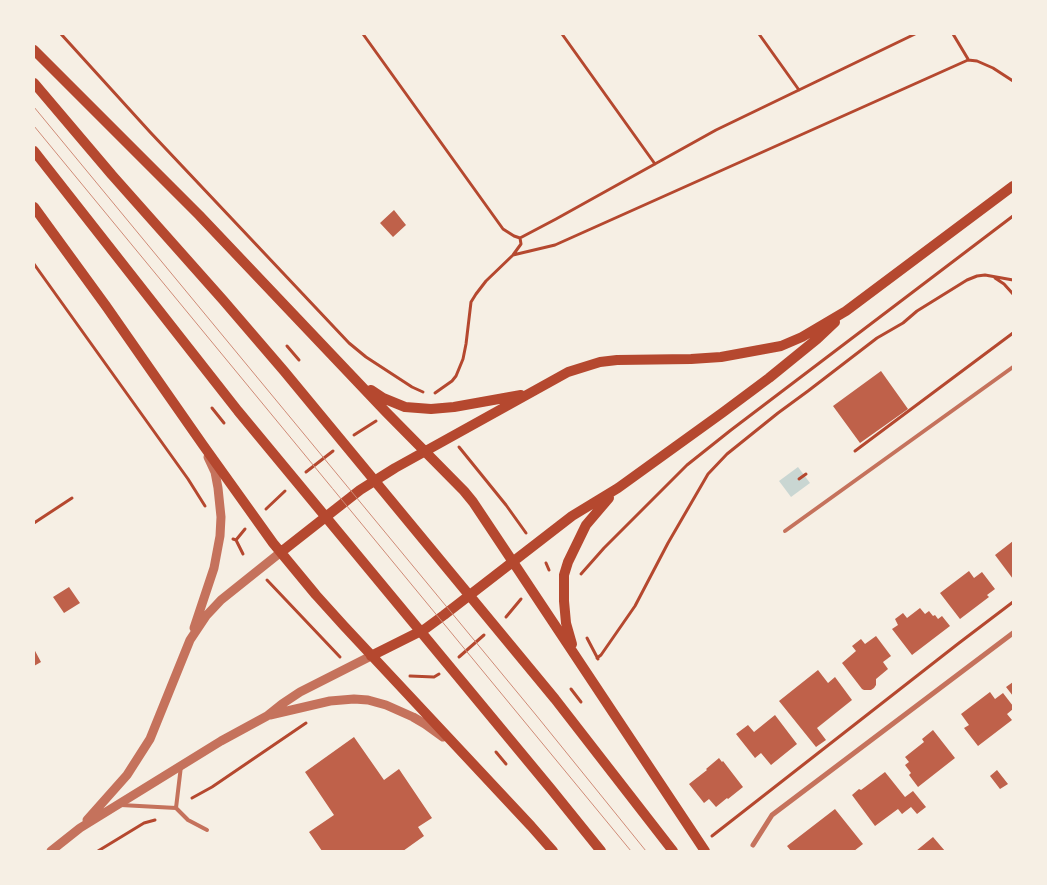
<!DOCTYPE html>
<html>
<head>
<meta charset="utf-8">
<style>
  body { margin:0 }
  #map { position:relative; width:1047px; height:885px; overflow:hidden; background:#f6efe4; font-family:"Roboto Condensed",sans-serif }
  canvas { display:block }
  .frame { position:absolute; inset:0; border:35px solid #f6efe4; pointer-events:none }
</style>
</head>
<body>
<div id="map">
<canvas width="1047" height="885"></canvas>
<div class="frame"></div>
</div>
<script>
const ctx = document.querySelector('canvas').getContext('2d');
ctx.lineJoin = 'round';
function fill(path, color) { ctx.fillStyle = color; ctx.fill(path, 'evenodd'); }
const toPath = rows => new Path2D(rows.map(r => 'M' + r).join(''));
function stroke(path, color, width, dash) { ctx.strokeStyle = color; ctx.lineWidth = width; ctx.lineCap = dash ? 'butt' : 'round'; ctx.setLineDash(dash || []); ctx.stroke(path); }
fill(toPath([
  [798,467,810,483,791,497,779,481]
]), '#c9d6d2');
fill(toPath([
  [394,210,406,225,393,237,380,223],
  [881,371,908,409,860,443,833,406],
  [1013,541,1013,579,995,555],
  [969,571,974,578,982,572,995,589,987,595,989,597,960,619,940,593],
  [69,587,80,603,64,613,53,597],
  [920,608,925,614,929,611,933,616,935,615,938,619,942,616,950,626,912,655,892,629,898,625,895,619,903,613,907,618],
  [876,636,891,656,883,662,888,669,876,679,876,685,874,688,871,690,864,690,862,689,842,663,856,651,852,646,861,639,865,644],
  [34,649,41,662,34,666],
  [818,670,828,683,835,677,852,700,817,728,826,740,816,747,779,701],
  [1013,682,1013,696,1006,687],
  [990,692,995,699,1003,693,1013,706,1013,709,1007,714,1012,720,978,746,964,728,969,725,961,714],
  [775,715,797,744,771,765,761,753,755,758,736,734,748,725,754,732],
  [933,730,955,758,918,787,909,775,911,773,905,765,909,762,905,757,924,742,922,739],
  [354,737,384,780,399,769,432,818,418,827,424,836,403,851,322,851,309,832,334,815,305,772],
  [719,758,722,762,723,761,743,787,728,799,727,798,716,807,709,799,704,803,689,784,707,770,706,769],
  [997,770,1008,784,1000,789,990,776],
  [885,772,905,797,913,791,926,807,917,814,911,807,902,814,898,809,875,826,852,795,859,789,861,790],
  [835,809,863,844,854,851,791,851,787,846],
  [933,837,945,851,916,851]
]), '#bf614a');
stroke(toPath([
  [61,34,150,132,349,343,366,357,412,387,423,392],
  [363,34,503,229,514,236,520,238,556,219,716,130,915,34],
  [562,34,655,164],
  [759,34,799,90],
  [953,34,968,59],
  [513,255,555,245,968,60,977,61,993,68,1013,81],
  [34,264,188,479,205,506],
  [995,278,1004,284,1013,294],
  [287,346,299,360],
  [435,393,452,381,456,376,463,359,466,344,471,302,476,294,486,281,513,255,521,244,520,238],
  [212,408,224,423],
  [354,435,376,421],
  [459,447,506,505,526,533],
  [855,451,1013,333],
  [306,472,333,451],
  [799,479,806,474],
  [266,509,285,491],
  [34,523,72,498],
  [233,539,236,540,243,554],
  [236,540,245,529],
  [546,563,549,570],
  [581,574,604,548,687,465,731,430,1013,216],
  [267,580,340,657],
  [506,617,521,599],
  [587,638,598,659],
  [459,657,484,635],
  [597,658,601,655,635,606,668,543,708,474,727,454,778,413,808,391,877,338,903,323,917,311,967,280,977,276,985,275,1013,280],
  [410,676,434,677,439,674],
  [571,689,581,702],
  [496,752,506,764],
  [192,798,212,787,306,723],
  [712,836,959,643,1013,602],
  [98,851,144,823,155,820]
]), '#b5482f', 3);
stroke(toPath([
  [785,531,1013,367],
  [121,805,176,808,188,820,207,830],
  [176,808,181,766]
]), '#c5725c', 4);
stroke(toPath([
  [753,845,772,815,1013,633]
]), '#c5725c', 5);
stroke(toPath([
  [194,628,214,568,220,536,221,517,218,488,215,472,208,457],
  [270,715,330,701,354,699,368,700,386,705,413,717,425,724,443,737],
  [87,820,127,775,150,739,190,640,206,616,221,600,281,552],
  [51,851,80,828,221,741,267,716,282,704,300,692,371,656]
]), '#c5725c', 9);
stroke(toPath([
  [34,50,199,215,386,412,464,491,473,502,519,571,705,851],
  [34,83,112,175,223,300,284,371,555,699,673,851],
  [34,151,238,411,551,789,601,851],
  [34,207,106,306,203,445,273,543,316,595,344,626,531,826,553,851],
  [371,390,383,398,405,407,431,409,454,407,521,395],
  [281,552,360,490,395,468,568,372,600,362,617,360,691,359,721,357,781,346,802,337,846,311,1013,186],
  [572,644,566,623,564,601,564,575,568,562,586,525,609,498],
  [371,656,425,629,444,615,572,516,618,488,722,413,769,378,817,339,835,322]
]), '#b5482f', 10);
stroke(toPath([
  [34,107,536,715,646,851],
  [34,126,631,851]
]), '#cf8b77', 1);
</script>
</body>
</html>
